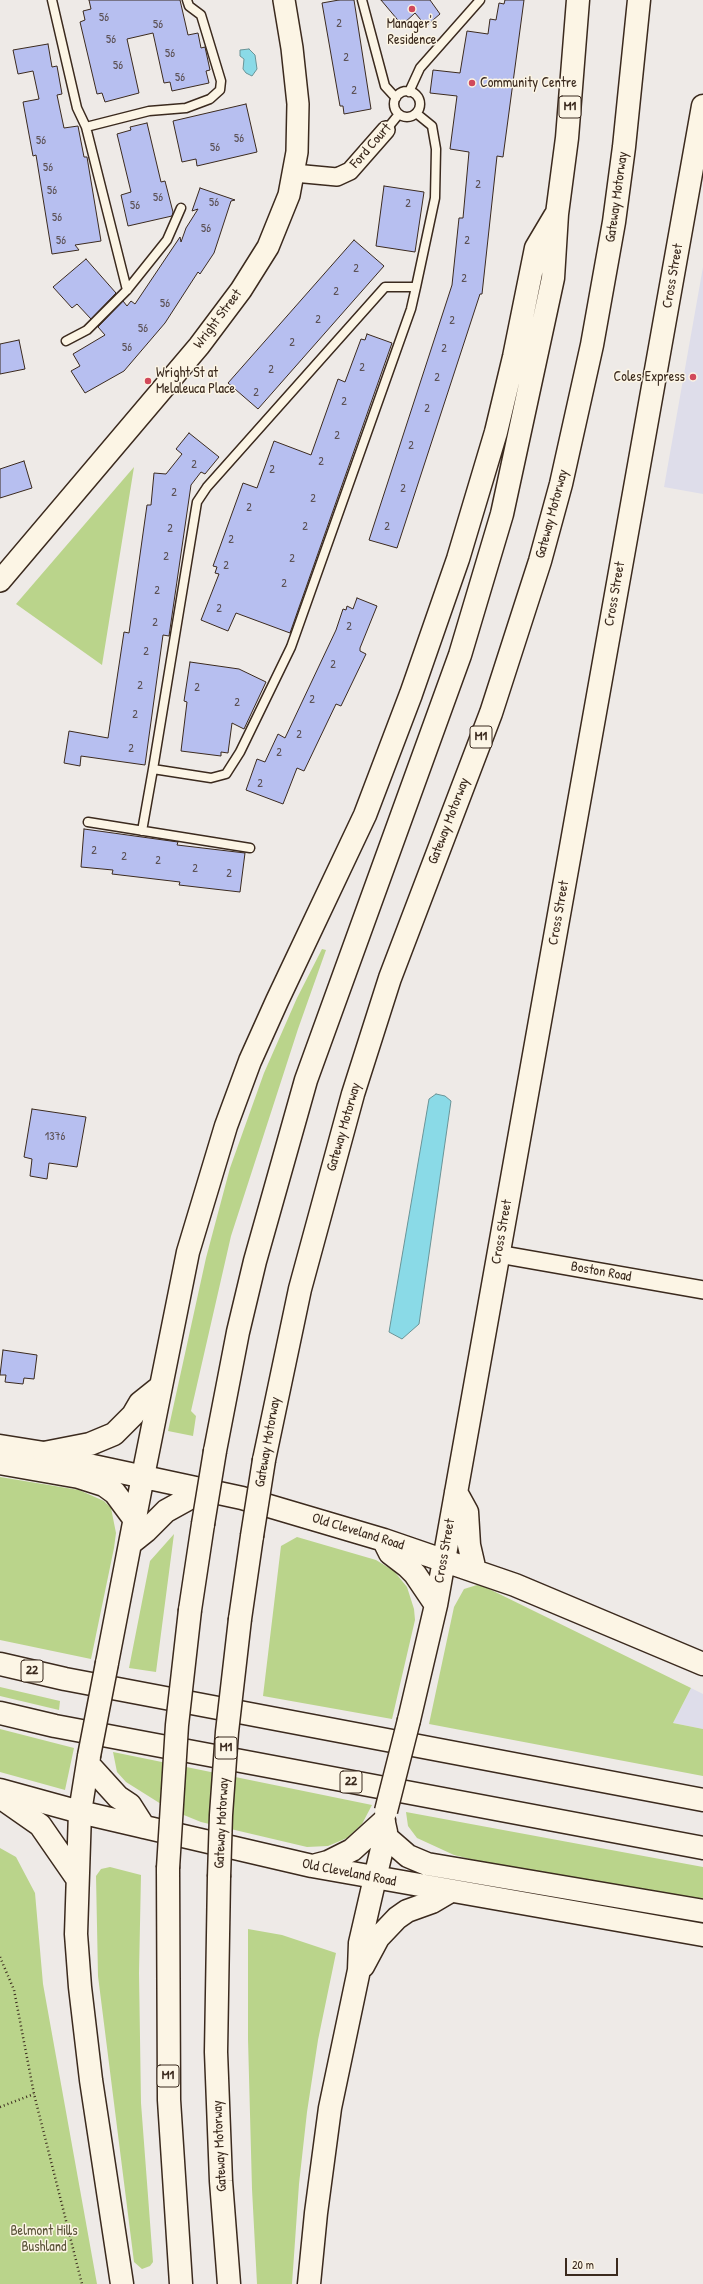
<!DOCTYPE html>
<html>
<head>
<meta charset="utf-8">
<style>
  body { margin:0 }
  #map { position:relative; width:703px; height:2284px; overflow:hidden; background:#eeeae7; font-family:"Patrick Hand",sans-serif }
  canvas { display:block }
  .scale { position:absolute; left:565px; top:2258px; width:53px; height:18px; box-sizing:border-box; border:2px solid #3b2a1e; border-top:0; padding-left:5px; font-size:12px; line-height:14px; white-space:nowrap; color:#3b2a1e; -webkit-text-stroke:3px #fcf5e5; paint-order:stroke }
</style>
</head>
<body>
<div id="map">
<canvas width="703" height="2284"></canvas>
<div class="scale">20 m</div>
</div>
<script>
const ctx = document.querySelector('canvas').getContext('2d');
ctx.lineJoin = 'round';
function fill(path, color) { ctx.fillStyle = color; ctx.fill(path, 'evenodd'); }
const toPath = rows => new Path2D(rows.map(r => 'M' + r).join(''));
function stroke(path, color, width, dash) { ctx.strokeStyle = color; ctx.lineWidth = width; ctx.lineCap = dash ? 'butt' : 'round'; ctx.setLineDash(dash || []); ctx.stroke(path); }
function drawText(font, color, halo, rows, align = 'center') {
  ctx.font = font + ' "Patrick Hand",sans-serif'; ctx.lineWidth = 3; ctx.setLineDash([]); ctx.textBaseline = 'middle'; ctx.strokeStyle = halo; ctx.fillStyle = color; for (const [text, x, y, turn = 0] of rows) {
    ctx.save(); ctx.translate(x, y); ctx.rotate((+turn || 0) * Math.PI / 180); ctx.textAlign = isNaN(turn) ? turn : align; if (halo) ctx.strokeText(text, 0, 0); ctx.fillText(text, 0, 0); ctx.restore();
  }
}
fill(toPath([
  [703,267,703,494,664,487],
  [691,1688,703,1694,703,1729,673,1723]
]), '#deddea');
fill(toPath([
  [134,467,102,665,16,604],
  [322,949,326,950,298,1029,231,1236,191,1411,196,1416,193,1436,168,1431,206,1258,230,1168,264,1073,297,998],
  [0,1477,79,1490,104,1501,111,1508,116,1533,114,1548,91,1659,0,1640],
  [174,1534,156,1672,129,1668,150,1561],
  [297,1537,376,1560,394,1571,407,1587,414,1609,415,1620,392,1719,263,1696,281,1546],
  [477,1585,483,1586,691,1688,673,1723,703,1729,703,1776,429,1724,454,1607,464,1589],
  [0,1687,60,1701,59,1710,0,1696],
  [0,1729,74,1748,65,1790,0,1772],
  [113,1752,372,1805,362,1824,347,1838,328,1846,307,1847,201,1822,169,1809,126,1782,117,1772],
  [406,1812,703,1867,703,1900,494,1865,454,1855,417,1838,408,1826],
  [0,1848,16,1857,35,1893,43,1984,97,2284,0,2284],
  [110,1867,141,1875,139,1973,141,2103,153,2262,150,2266,142,2269,134,2262,98,1976,96,1876,101,1869],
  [248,1929,282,1935,336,1953,318,2040,307,2112,299,2184,292,2284,257,2284,252,2189,248,2039]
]), '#bad48b');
const water = toPath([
  [249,49,255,55,257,69,252,76,246,73,243,69,244,59,240,56,240,50,249,49],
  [436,1094,445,1096,451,1101,419,1324,402,1339,389,1332,429,1099,436,1094]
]);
fill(water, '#8adae7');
stroke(water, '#6a9497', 1);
const building = toPath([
  [89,0,180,0,188,35,198,33,201,48,205,47,210,70,206,71,209,83,172,91,170,82,164,83,153,33,127,39,139,93,105,102,102,93,97,94,80,22,85,20,83,11,91,9,89,0],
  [339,0,354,0,371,109,344,114,343,106,340,106,322,3,339,0],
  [381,0,430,0,440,14,426,26,415,13,402,25,381,0],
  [505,0,524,0,503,157,497,156,482,294,480,294,397,548,369,540,452,285,459,218,463,218,469,152,450,149,457,96,430,93,433,70,460,73,467,31,488,34,490,19,496,20,499,3,504,4,505,0],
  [48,44,52,67,57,66,62,94,57,95,64,128,78,126,84,157,87,157,101,241,75,245,79,250,52,254,36,155,33,156,23,102,39,99,33,71,18,74,13,50,48,44],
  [246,104,257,152,197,166,196,159,182,162,173,121,246,104],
  [147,123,161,182,165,181,173,212,172,216,128,226,121,195,131,192,117,134,131,130,130,127,147,123],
  [384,186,424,192,415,252,376,246,384,186],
  [200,188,235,200,231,201,214,253,200,274,198,272,165,323,124,371,85,393,71,371,80,366,73,354,105,335,98,327,123,301,127,306,131,301,135,304,180,237,181,242,186,228,198,209,192,211,200,188],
  [354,240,384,266,258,409,228,383,354,240],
  [86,259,116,293,91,319,77,304,72,308,53,287,86,259],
  [367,334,392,343,290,633,236,613,228,631,201,620,219,574,215,573,217,567,213,566,243,483,257,488,274,441,311,455,338,379,345,382,361,339,365,340,367,334],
  [19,340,25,369,0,374,0,344,19,340],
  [189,433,219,457,205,474,201,472,191,485,169,636,163,635,145,765,81,756,80,766,64,763,69,731,108,738,124,632,129,633,147,505,151,505,154,473,166,474,182,454,176,449,189,433],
  [24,461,32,488,0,498,0,469,24,461],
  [357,598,377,606,360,648,360,651,366,654,341,706,336,704,304,771,297,768,283,804,246,790,257,759,265,762,278,734,285,738,336,630,343,609,346,610,347,606,353,609,357,598],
  [190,662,239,669,266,682,244,729,232,723,228,753,221,752,221,756,181,751,187,702,184,701,190,662],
  [84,829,178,842,177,845,245,853,240,892,179,885,180,882,112,874,113,870,81,867,84,829],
  [32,1109,86,1117,77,1167,49,1163,47,1179,30,1176,32,1159,24,1157,32,1109],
  [3,1350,37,1355,34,1379,24,1378,23,1384,5,1382,6,1375,0,1375,3,1350]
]);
fill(building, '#b7bff0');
stroke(building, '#3b2a1e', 1);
const service = toPath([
  [52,0,77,108,86,127,127,290],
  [362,0,385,86,396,98],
  '394 104a13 13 0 1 1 26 0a13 13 0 1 1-26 0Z',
  [409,92,420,68,480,0],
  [416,113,432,126,436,149,435,198,416,287,411,309,291,647,240,752,226,774,211,778,153,769,197,502,207,487,385,287,416,287],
  [86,127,149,111,186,108,210,99,220,90,221,81,201,15,189,6,187,0],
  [386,130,399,114],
  [66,341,87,330,127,290,167,240,181,208],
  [88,822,250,848],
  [142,831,153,769]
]);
const minor = toPath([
  [294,173,337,177,350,171,386,130],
  [498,1254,703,1290]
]);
const tertiary = toPath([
  [0,581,199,346,241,290,268,247,289,195,297,152,298,104,292,48,284,0]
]);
const secondary = toPath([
  [0,1446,44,1453,65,1460,242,1498,384,1540,515,1585,703,1664],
  [0,1463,79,1477,104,1485,115,1493,135,1520],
  [456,1492,467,1512,469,1545,475,1571],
  [131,1543,146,1531,166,1511,204,1490],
  [385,1543,390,1553,407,1566,415,1574,436,1605],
  [107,1663,143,1476],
  [409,1720,436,1605,703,106],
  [88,1764,118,1797,130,1805,144,1827],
  [0,1790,80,1812,312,1866,703,1935],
  [80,1812,89,1756],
  [385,1836,408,1856,427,1864,703,1911],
  [313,1866,328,1862,352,1850,384,1821],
  [375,1878,386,1832,384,1823]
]);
const trunk = toPath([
  [0,1664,65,1679,703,1800],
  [0,1713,55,1726,703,1848]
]);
const motorway = toPath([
  [215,1451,238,1332,255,1261,306,1080,460,655,502,514,553,278,557,214,567,138,578,0],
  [44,1453,90,1444,114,1434,133,1415,140,1403,160,1387],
  [264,1460,300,1289,353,1094,390,978,491,713,540,561,561,484,592,345,614,222,624,147,639,0],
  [143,1476,188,1252,226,1126,250,1061,277,1001,365,815,411,694,458,559,496,432,514,357,536,248,555,216],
  [190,1610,203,1524],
  [240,1619,252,1536],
  [0,1797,40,1825,76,1877],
  [80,1812,76,1934,80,1987,91,2080,122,2284],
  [168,1868,169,2100,181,2284],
  [219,1877,216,2052,221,2181,229,2284],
  [363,1966,378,1938,397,1918,407,1911,432,1902,449,1892],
  [309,2284,316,2213,330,2108,359,1970,360,1943,375,1878]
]);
stroke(service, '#3b2a1e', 11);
stroke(minor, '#3b2a1e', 20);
stroke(tertiary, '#3b2a1e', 24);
stroke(secondary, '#3b2a1e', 25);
stroke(trunk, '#3b2a1e', 25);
stroke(motorway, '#3b2a1e', 25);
stroke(toPath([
  [0,1957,14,1990,34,2094,82,2284],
  [0,2107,34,2094]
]), '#3b2a1e', 2.5, [1, 3]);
stroke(service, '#fcf5e5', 8);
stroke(minor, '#fcf5e5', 17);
stroke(tertiary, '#fcf5e5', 21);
stroke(secondary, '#fcf5e5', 22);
stroke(trunk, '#fcf5e5', 22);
stroke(motorway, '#fcf5e5', 22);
const secondaryBridge = toPath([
  [89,1756,107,1663],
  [386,1811,409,1720]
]);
const motorwayBridge = toPath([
  [203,1524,215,1451],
  [252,1536,264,1460],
  [168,1868,177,1725,190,1610],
  [219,1877,221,1815,227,1732,240,1619]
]);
stroke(secondaryBridge, '#3b2a1e', 25, []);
stroke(motorwayBridge, '#3b2a1e', 25, []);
stroke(secondaryBridge, '#fcf5e5', 22);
stroke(motorwayBridge, '#fcf5e5', 22);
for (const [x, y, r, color] of [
  [412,9,4,"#d1495b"],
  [472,83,4,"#d1495b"],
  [693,377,4,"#d1495b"],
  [148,381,4,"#d1495b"]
]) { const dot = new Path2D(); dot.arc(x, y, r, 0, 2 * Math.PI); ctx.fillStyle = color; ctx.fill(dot); stroke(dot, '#fcf5e5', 1.5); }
drawText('12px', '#5a4f52', null, [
  ["56",104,18],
  ["2",339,24],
  ["56",158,25],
  ["56",111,40],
  ["56",170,54],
  ["2",346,58],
  ["56",118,66],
  ["56",180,78],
  ["2",354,91],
  ["56",239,139],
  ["56",41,141],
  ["56",215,148],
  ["56",48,168],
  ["2",478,185],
  ["56",52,191],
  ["56",158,198],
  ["56",214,203],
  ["2",408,204],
  ["56",135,206],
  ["56",57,218],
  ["56",206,229],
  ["56",61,241],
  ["2",467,241],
  ["2",356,269],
  ["2",464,279],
  ["2",336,292],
  ["56",165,304],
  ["2",318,320],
  ["2",452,321],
  ["56",143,329],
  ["2",292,343],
  ["56",127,348],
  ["2",444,349],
  ["2",362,368],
  ["2",271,370],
  ["2",437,378],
  ["2",256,393],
  ["2",344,402],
  ["2",427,409],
  ["2",337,436],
  ["2",411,446],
  ["2",321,462],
  ["2",194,465],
  ["2",272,470],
  ["2",403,489],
  ["2",174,493],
  ["2",313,499],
  ["2",249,508],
  ["2",305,527],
  ["2",387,527],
  ["2",170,529],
  ["2",231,540],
  ["2",166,557],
  ["2",292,559],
  ["2",226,566],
  ["2",284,584],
  ["2",157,591],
  ["2",219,609],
  ["2",155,623],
  ["2",349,627],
  ["2",146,652],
  ["2",333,665],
  ["2",140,686],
  ["2",197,688],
  ["2",312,700],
  ["2",237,703],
  ["2",135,715],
  ["2",299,735],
  ["2",131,749],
  ["2",279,753],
  ["2",260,784],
  ["2",94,851],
  ["2",124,857],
  ["2",158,861],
  ["2",195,869],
  ["2",229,874],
  ["1376",55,1137]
]);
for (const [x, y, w] of [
  [570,107,22],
  [481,737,22],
  [32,1671,22],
  [226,1748,22],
  [351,1782,22],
  [168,2076,22]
]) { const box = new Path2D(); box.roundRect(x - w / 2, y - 11, w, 22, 3); ctx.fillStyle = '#fcf5e5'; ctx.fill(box); stroke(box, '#3b2a1e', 1); }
drawText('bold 13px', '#3b2a1e', null, [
  ["M1",570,107],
  ["M1",481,737],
  ["22",32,1671],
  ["M1",226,1748],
  ["22",351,1782],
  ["M1",168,2076]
]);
drawText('14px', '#3b2a1e', '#fcf5e5', [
  ["Manager's",412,24,"center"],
  ["Residence",412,40,"center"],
  ["Community Centre",480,83],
  ["Wright St at",156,373],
  ["Melaleuca Place",156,389],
  ["Coles Express",685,377,"right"]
], 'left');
drawText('14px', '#3b2a1e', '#fcf5e5', [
  ["Ford Court",371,146,-49],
  ["Gateway Motorway",617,197,-82],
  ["Cross Street",673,276,-80],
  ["Wright Street",218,319,-53],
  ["Gateway Motorway",552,514,-75],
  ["Cross Street",615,594,-80],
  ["Gateway Motorway",449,821,-69],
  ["Cross Street",559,913,-80],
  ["Gateway Motorway",344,1127,-74],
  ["Cross Street",502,1232,-80],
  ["Boston Road",601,1272,10],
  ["Gateway Motorway",268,1442,-80],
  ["Old Cleveland Road",358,1532,17],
  ["Cross Street",445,1551,-80],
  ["Gateway Motorway",222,1823,-87],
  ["Old Cleveland Road",349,1873,11],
  ["Gateway Motorway",220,2146,-93]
]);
drawText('14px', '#5b5439', '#fcf5e5', [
  ["Belmont Hills",44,2231],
  ["Bushland",44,2247]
]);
</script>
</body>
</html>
